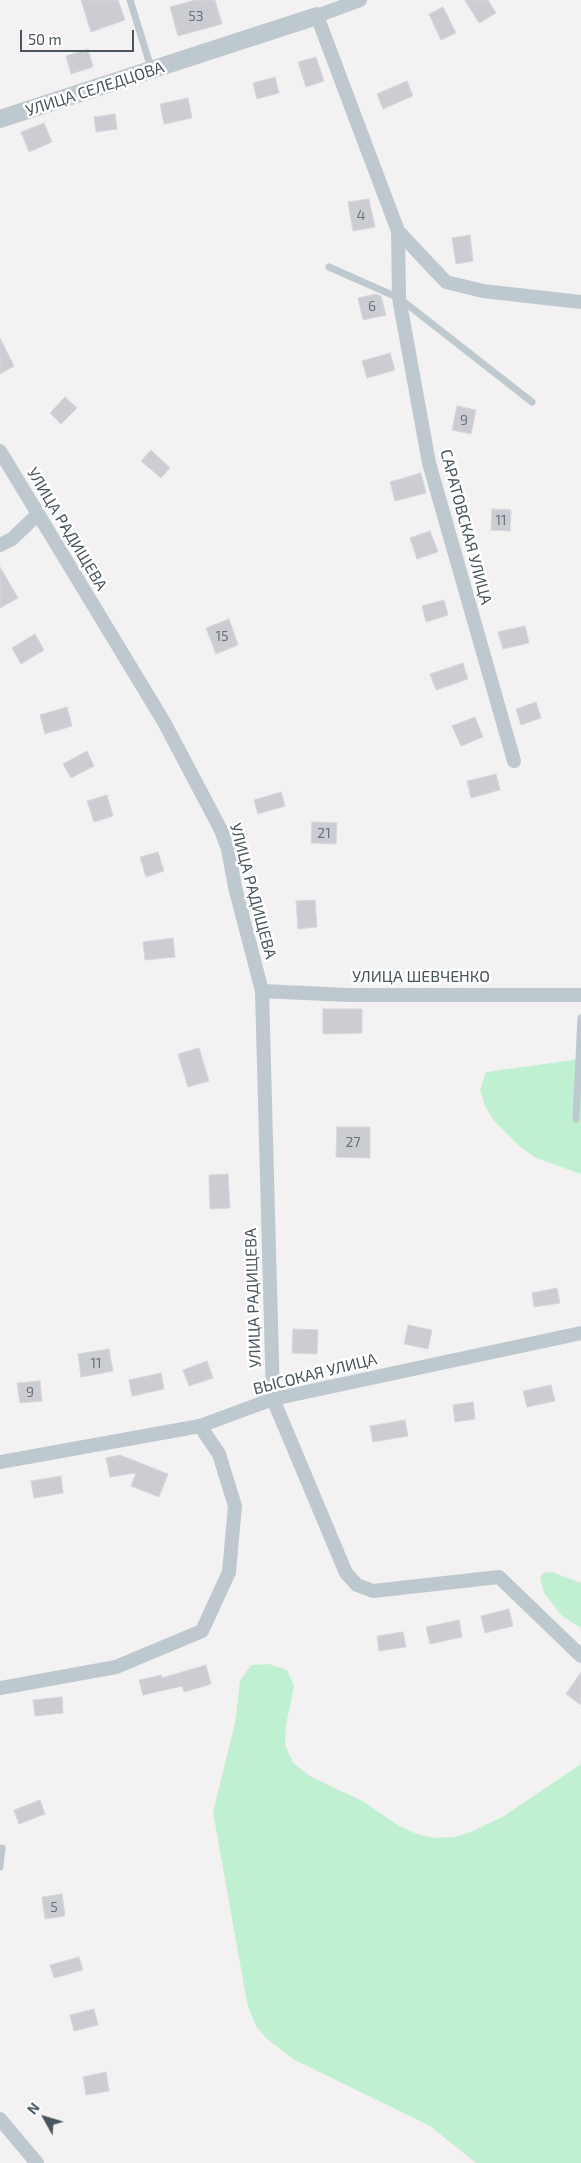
<!DOCTYPE html>
<html>
<head>
<meta charset="utf-8">
<style>
  body { margin:0 }
  #map { position:relative; width:581px; height:2163px; overflow:hidden; background:#f3f1f1; font-family:"Exo 2",sans-serif }
  canvas { display:block }
  .north { position:absolute; left:20px; top:2093px; width:50px; height:50px; -webkit-text-stroke:4px #fff; paint-order:stroke; rotate:309deg; font-size:14px; font-weight:700; line-height:20px; text-align:center; color:#48545e }
  .north::after { content:''; display:block; margin:auto; width:18px; height:22px; background:#48545e; clip-path:polygon(50% 0,100% 100%,50% 72%,0 100%) }
  .scale { position:absolute; left:20px; top:30px; width:114px; height:22px; box-sizing:border-box; border:2px solid #48545e; border-top:0; padding-left:6px; font-size:15px; line-height:18px; white-space:nowrap; color:#48545e; -webkit-text-stroke:4px #fff; paint-order:stroke }
</style>
</head>
<body>
<div id="map">
<canvas width="581" height="2163"></canvas>
<div class="north">N</div>
<div class="scale">50 m</div>
</div>
<script>
const ctx = document.querySelector('canvas').getContext('2d');
ctx.lineJoin = 'round';
function fill(path, color) { ctx.fillStyle = color; ctx.fill(path, 'evenodd'); }
const toPath = rows => new Path2D(rows.map(r => 'M' + r).join(''));
function stroke(path, color, width, dash) { ctx.strokeStyle = color; ctx.lineWidth = width; ctx.lineCap = dash ? 'butt' : 'round'; ctx.setLineDash(dash || []); ctx.stroke(path); }
function drawText(font, color, halo, rows, align = 'center') {
  ctx.font = font + ' "Exo 2",sans-serif'; ctx.lineWidth = 5; ctx.setLineDash([]); ctx.textBaseline = 'middle'; ctx.strokeStyle = halo; ctx.fillStyle = color; for (const [text, x, y, turn = 0] of rows) {
    ctx.save(); ctx.translate(x, y); ctx.rotate((+turn || 0) * Math.PI / 180); ctx.textAlign = isNaN(turn) ? turn : align; if (halo) ctx.strokeText(text, 0, 0); ctx.fillText(text, 0, 0); ctx.restore();
  }
}
fill(toPath([
  [581,1059,581,1174,536,1158,519,1146,495,1122,486,1108,480,1090,486,1072],
  [552,1572,581,1583,581,1628,562,1616,544,1593,540,1578,543,1573],
  [269,1664,287,1670,294,1686,286,1725,285,1745,293,1763,310,1776,364,1802,399,1826,417,1834,434,1838,455,1837,473,1831,504,1816,581,1764,581,2163,476,2163,430,2126,295,2060,267,2039,256,2026,248,2006,244,1986,213,1812,235,1723,240,1681,251,1665]
]), '#c0f0d2');
const building = toPath([
  [81,0,118,0,125,20,91,32,81,0],
  [195,0,215,0,222,24,178,36,170,7,195,0],
  [465,0,488,0,496,13,479,23,465,0],
  [443,7,456,33,441,40,429,14,443,7],
  [88,49,93,67,71,74,66,56,88,49],
  [316,57,324,81,306,87,298,62,316,57],
  [275,77,279,93,257,99,253,83,275,77],
  [407,81,413,96,383,109,377,94,407,81],
  [188,98,192,118,164,124,160,104,188,98],
  [115,114,117,129,96,132,94,117,115,114],
  [44,123,52,142,29,152,21,132,44,123],
  [369,199,375,227,353,231,348,202,369,199],
  [470,235,473,261,456,264,452,238,470,235],
  [376,294,381,296,386,315,363,320,358,298,376,294],
  [0,338,14,366,0,374,0,338],
  [390,353,395,370,367,378,362,361,390,353],
  [65,397,77,408,61,424,50,413,65,397],
  [457,406,476,410,471,434,452,430,457,406],
  [151,450,170,468,161,478,141,461,151,450],
  [421,473,426,493,395,501,390,482,421,473],
  [492,509,511,510,510,531,491,530,492,509],
  [430,531,438,552,417,559,410,538,430,531],
  [0,567,18,598,0,608,0,567],
  [444,600,448,615,426,622,422,606,444,600],
  [229,619,238,645,216,654,206,628,229,619],
  [525,626,529,643,503,649,498,632,525,626],
  [35,634,44,650,21,664,12,648,35,634],
  [463,663,468,679,436,690,430,674,463,663],
  [536,702,541,718,521,725,516,709,536,702],
  [67,707,72,726,45,734,40,715,67,707],
  [475,717,483,737,461,746,452,726,475,717],
  [87,751,94,766,71,778,63,764,87,751],
  [496,774,500,790,471,798,467,781,496,774],
  [281,792,285,806,258,814,254,800,281,792],
  [107,795,113,816,94,822,87,801,107,795],
  [312,822,337,823,336,844,311,843,312,822],
  [158,852,164,871,146,877,140,857,158,852],
  [315,900,317,927,298,929,296,901,315,900],
  [173,938,175,957,145,960,143,942,173,938],
  [323,1009,362,1009,362,1033,323,1034,323,1009],
  [199,1048,209,1081,188,1087,178,1054,199,1048],
  [337,1127,370,1127,370,1158,336,1157,337,1127],
  [228,1174,230,1208,210,1209,209,1175,228,1174],
  [557,1288,560,1303,534,1307,532,1293,557,1288],
  [408,1325,432,1330,428,1349,404,1344,408,1325],
  [293,1329,318,1330,317,1354,292,1353,293,1329],
  [109,1349,113,1371,81,1377,78,1354,109,1349],
  [207,1361,213,1378,189,1386,183,1370,207,1361],
  [161,1373,164,1389,132,1396,129,1380,161,1373],
  [40,1381,42,1401,20,1403,17,1383,40,1381],
  [551,1385,555,1401,527,1407,523,1391,551,1385],
  [473,1402,475,1419,455,1422,453,1405,473,1402],
  [405,1420,408,1436,373,1442,370,1426,405,1420],
  [120,1455,168,1474,159,1497,131,1486,136,1473,110,1477,106,1458,120,1455],
  [61,1476,63,1493,34,1498,31,1481,61,1476],
  [509,1609,513,1626,485,1633,481,1616,509,1609],
  [459,1620,462,1637,430,1644,426,1627,459,1620],
  [403,1632,406,1647,379,1651,377,1636,403,1632],
  [206,1665,211,1684,184,1692,182,1686,143,1695,139,1680,161,1675,162,1678,206,1665],
  [581,1672,581,1705,566,1694,581,1672],
  [62,1697,63,1713,35,1716,33,1700,62,1697],
  [40,1800,45,1814,19,1824,14,1810,40,1800],
  [62,1894,65,1916,45,1919,42,1897,62,1894],
  [79,1957,83,1970,54,1978,50,1965,79,1957],
  [94,2009,98,2025,74,2031,70,2015,94,2009],
  [106,2072,109,2091,86,2095,83,2077,106,2072]
]);
fill(building, '#cbcdd3');
stroke(building, '#d5d7dc', 1);
stroke(toPath([
  [130,0,152,71],
  [329,267,399,298,532,402],
  [576,1119,581,1018],
  [0,1867,2,1848]
]), '#bec8cf', 7);
stroke(toPath([
  [360,0,317,16,398,231,399,298,429,463,514,761],
  [398,231,446,282,483,291,581,302],
  [0,451,164,722,221,830,228,849,235,887,262,991,273,1399,346,1573,357,1585,373,1591,499,1577,581,1656],
  [0,545,12,539,37,515],
  [262,991,347,995,581,995],
  [0,1462,200,1426,273,1399,581,1333],
  [0,1688,116,1667,202,1631,229,1572,235,1506,219,1454,200,1426],
  [0,2119,37,2163]
]), '#bec8cf', 14);
stroke(toPath([
  [0,119,317,16]
]), '#bec8cf', 18);
drawText('14px', '#69727b', null, [
  ["53",196,16],
  ["4",361,215],
  ["6",372,306],
  ["9",464,420],
  ["11",501,520],
  ["15",222,636],
  ["21",324,833],
  ["27",353,1142],
  ["11",96,1363],
  ["9",30,1392],
  ["5",54,1907]
]);
drawText('16px', '#48545e', '#fff', [
  ["УЛИЦА СЕЛЕДЦОВА",95,89,-18],
  ["САРАТОВСКАЯ УЛИЦА",466,527,75],
  ["УЛИЦА РАДИЩЕВА",67,529,59],
  ["УЛИЦА РАДИЩЕВА",253,891,75],
  ["УЛИЦА ШЕВЧЕНКО",421,977],
  ["УЛИЦА РАДИЩЕВА",253,1298,-92],
  ["ВЫСОКАЯ УЛИЦА",315,1374,-14]
]);
</script>
</body>
</html>
